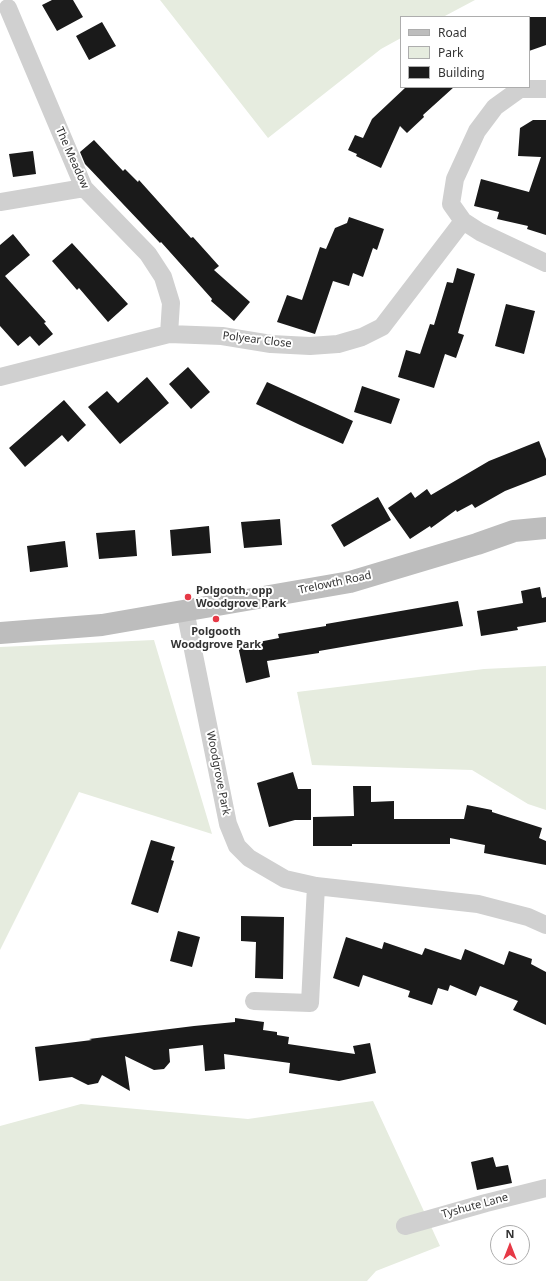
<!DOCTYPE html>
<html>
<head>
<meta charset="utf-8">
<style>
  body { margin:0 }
  #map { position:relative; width:546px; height:1281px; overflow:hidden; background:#fff; font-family:"Noto Sans",sans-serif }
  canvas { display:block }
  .legend { position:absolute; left:400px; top:16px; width:130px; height:72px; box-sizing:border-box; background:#fff; border:1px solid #adadad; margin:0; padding:5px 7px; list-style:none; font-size:12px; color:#333 }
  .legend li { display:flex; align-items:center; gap:8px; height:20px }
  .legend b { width:20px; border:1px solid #adadad }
  .north { position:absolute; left:490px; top:1225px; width:40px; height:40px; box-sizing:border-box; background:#fff; border:1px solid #adadad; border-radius:50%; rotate:0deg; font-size:11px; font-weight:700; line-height:16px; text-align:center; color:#333 }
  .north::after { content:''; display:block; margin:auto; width:14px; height:18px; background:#e63946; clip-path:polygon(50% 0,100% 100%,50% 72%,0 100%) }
</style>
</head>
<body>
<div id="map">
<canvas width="546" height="1281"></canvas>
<ul class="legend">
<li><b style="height:5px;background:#bdbdbd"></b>Road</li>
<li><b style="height:11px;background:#e6ecdf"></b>Park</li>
<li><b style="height:11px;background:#1a1a1a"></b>Building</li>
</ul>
<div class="north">N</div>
</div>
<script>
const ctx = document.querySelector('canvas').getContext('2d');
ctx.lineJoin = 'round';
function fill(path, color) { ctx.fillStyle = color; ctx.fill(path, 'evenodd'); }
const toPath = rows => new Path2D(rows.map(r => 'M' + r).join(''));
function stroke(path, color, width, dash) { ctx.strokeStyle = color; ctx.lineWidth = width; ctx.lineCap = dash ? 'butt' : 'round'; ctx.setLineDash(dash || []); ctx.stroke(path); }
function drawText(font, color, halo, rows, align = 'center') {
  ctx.font = font + ' "Noto Sans",sans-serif'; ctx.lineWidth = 4; ctx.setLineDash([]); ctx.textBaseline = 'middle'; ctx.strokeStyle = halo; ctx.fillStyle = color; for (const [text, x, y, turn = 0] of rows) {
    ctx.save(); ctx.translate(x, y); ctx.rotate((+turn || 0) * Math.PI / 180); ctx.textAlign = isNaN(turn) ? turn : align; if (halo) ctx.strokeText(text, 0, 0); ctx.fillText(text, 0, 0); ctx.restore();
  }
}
fill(toPath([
  [160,0,475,0,443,17,401,17,401,38,381,49,268,138],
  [154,640,212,834,79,792,0,950,0,647],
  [546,666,546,810,528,804,472,770,312,765,297,692,484,669],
  [373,1101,440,1246,376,1271,367,1281,0,1281,0,1126,81,1104,248,1119]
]), '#e6ecdf');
fill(toPath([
  [52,0,73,0,83,17,57,31,42,5],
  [529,17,546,17,546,45,529,51],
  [102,22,116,46,89,60,76,36],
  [406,87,454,87,423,115,424,117,407,133,400,126,381,168,356,156,357,154,348,150,355,135,363,138,372,119],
  [533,120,546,120,546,235,527,229,528,226,497,219,499,212,474,206,481,179,529,192,541,157,518,156,520,128],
  [94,140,123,171,125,169,138,182,139,180,191,238,193,237,219,266,214,270,250,302,234,321,211,301,212,299,161,242,160,243,85,164,80,152],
  [33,151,36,174,13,177,9,154],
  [349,217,384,229,377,250,373,248,363,277,353,273,349,286,333,281,315,334,277,322,287,295,302,300,320,247,326,249,335,228,347,223],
  [13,234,30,255,5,276,46,322,44,323,53,334,39,346,30,336,18,346,0,326,0,245],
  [72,243,128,304,108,322,79,288,77,290,52,261],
  [457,268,475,274,458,333,464,335,456,358,445,354,434,388,398,377,406,350,420,354,430,324,434,325,447,282,453,283],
  [506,304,535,311,524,354,495,346],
  [188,367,210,392,191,409,169,384],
  [147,377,169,403,120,444,88,407,107,391,118,403],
  [267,382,353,421,343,444,300,425,256,404],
  [362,386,400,399,391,424,354,412],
  [64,400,86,425,68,442,62,435,25,467,9,448],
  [539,441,546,459,546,475,505,491,475,508,472,504,457,512,456,510,431,528,430,526,410,539,388,508,411,492,415,498,427,489,431,495,489,461],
  [378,497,391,520,344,547,331,525],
  [280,519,282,545,244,548,241,522],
  [209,526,211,553,172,556,170,530],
  [135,530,137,556,99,559,96,533],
  [65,541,68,567,30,572,27,546],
  [540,587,542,598,546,597,546,622,517,627,518,630,481,636,477,611,523,603,521,591],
  [458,601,463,626,319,651,319,653,267,661,270,677,246,683,238,646,279,638,278,634,326,626,326,624],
  [293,772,298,789,311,789,311,820,295,820,269,827,257,783],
  [353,786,371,786,371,802,394,801,394,819,464,819,467,805,492,810,492,812,542,828,539,838,546,841,546,865,484,853,485,845,450,838,450,844,352,844,352,846,313,846,313,817,354,816],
  [151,840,175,847,171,860,174,861,158,913,131,904],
  [241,916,284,917,283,979,255,978,256,942,241,941],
  [178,931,200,937,192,967,170,961],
  [346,937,382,949,384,942,422,955,425,948,461,960,465,949,504,965,509,951,532,959,531,964,546,972,546,1025,513,1010,518,1001,480,986,476,996,450,985,448,991,438,988,432,1005,408,997,410,991,363,975,359,987,333,978],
  [235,1018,264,1022,263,1030,277,1032,277,1035,289,1037,288,1044,355,1054,353,1046,370,1043,376,1073,339,1081,289,1073,290,1063,224,1054,225,1069,205,1071,203,1045,169,1049,170,1062,164,1069,154,1070,125,1056,130,1091,102,1075,98,1083,88,1085,72,1077,39,1081,35,1047,92,1040,89,1039,194,1026,235,1022],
  [493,1157,496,1167,508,1165,512,1183,477,1190,471,1162]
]), '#1a1a1a');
stroke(toPath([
  [8,8,84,188,148,254,163,277,171,303,169,334],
  [546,89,520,89,495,107,477,131,455,179,451,204,463,221,480,232,546,263],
  [0,202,84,188],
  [0,377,169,334,222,336,271,344,310,346,338,344,362,337,382,327,463,221],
  [185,610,228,824,237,846,249,858,285,879,316,886,478,904,528,917,546,925],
  [254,1001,310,1003,316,886],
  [405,1226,486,1203,546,1188]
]), '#d0d0d0', 18);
stroke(toPath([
  [0,633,102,625,350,582,477,544,514,531,546,528]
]), '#bdbdbd', 22);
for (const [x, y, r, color] of [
  [188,597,4,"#e63946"],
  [216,619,4,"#e63946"]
]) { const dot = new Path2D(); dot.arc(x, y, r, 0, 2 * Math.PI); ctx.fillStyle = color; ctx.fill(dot); stroke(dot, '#fff', 1.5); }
drawText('11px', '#333', '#fff', [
  ["The Meadow",72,158,66],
  ["Polyear Close",257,340,7],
  ["Trelowth Road",335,583,-12],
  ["Woodgrove Park",218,773,79],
  ["Tyshute Lane",475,1206,-15]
]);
drawText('bold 11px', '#333', '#fff', [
  ["Polgooth, opp",196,591],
  ["Woodgrove Park",196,604],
  ["Polgooth",216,632,"center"],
  ["Woodgrove Park",216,645,"center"]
], 'left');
</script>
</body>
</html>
